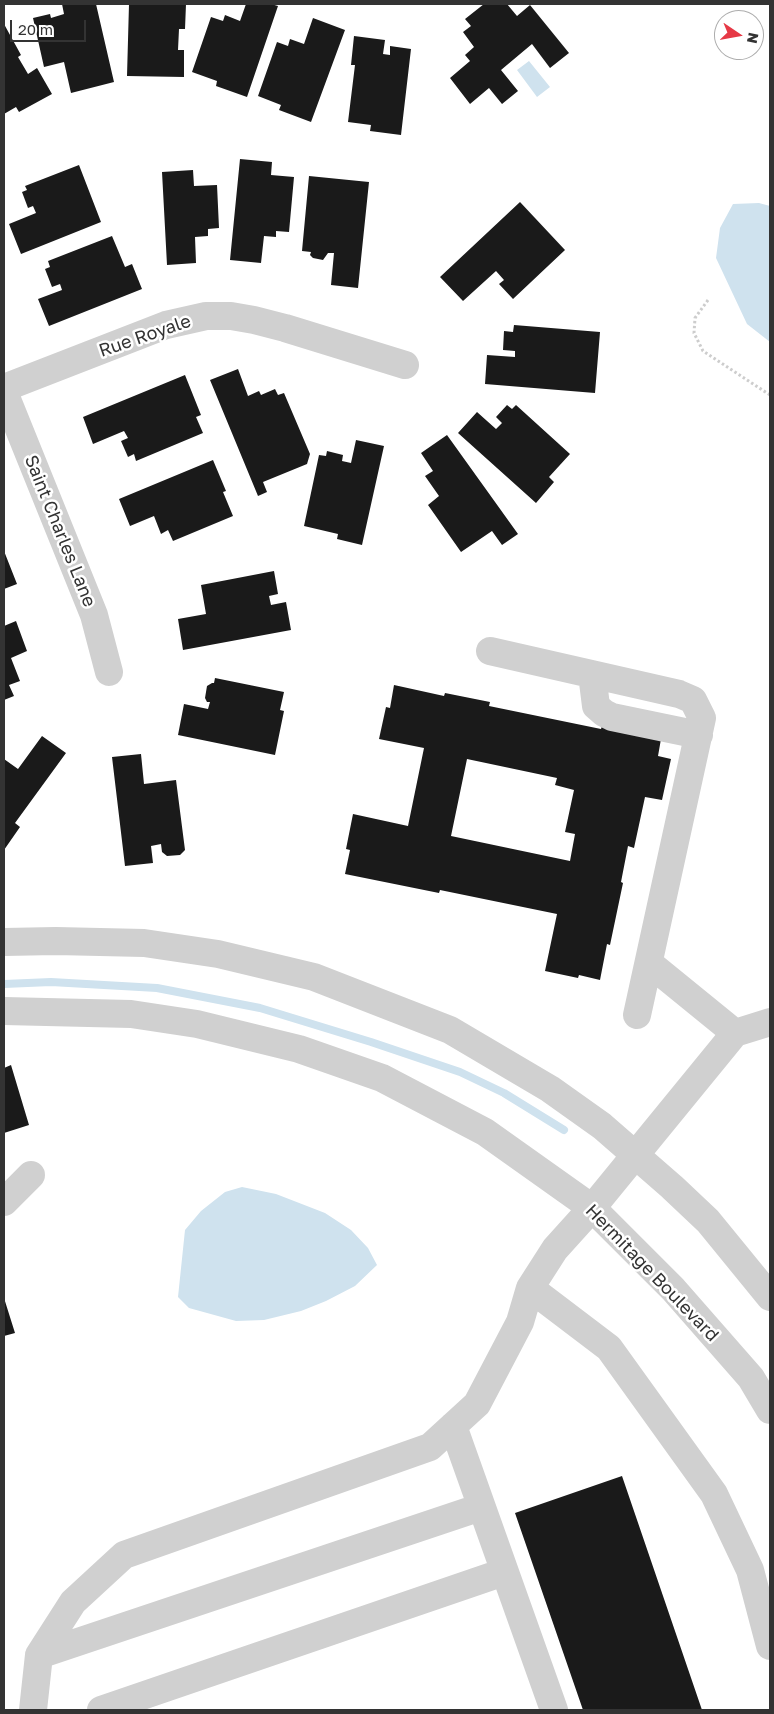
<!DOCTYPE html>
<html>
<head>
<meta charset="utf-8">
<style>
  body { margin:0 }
  #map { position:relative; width:774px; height:1714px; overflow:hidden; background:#fff; font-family:"Golos Text",sans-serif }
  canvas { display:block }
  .frame { position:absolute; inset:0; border:5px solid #333; pointer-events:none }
  .north { position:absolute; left:714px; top:10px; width:50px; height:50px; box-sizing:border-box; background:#fff; border:1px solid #adadad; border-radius:50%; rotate:102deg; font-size:14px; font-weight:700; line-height:20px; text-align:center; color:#333 }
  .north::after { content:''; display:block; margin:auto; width:18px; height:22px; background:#e63946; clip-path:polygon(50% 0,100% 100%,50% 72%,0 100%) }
  .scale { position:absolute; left:10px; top:20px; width:76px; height:22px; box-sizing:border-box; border:2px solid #333; border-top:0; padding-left:6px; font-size:15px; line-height:18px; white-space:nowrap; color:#333; -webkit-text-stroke:4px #fff; paint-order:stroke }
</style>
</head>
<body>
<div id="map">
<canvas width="774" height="1714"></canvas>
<div class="frame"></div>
<div class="north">N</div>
<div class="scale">20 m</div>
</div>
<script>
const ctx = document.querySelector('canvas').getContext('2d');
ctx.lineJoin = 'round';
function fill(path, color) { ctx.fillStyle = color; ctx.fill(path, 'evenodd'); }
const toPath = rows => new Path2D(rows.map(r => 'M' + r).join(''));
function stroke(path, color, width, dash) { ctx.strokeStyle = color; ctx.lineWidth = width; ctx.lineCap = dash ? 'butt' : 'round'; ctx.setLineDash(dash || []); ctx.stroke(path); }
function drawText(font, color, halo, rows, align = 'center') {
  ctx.font = font + ' "Golos Text",sans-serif'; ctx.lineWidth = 5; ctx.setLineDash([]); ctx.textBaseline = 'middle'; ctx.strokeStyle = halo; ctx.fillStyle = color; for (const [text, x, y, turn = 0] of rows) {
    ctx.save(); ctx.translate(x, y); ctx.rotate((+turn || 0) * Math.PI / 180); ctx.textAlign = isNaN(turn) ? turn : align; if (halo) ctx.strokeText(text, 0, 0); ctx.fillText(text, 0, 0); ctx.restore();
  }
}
fill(toPath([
  [529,61,550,87,537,97,517,70],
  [759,203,770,206,770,342,747,324,716,258,720,228,733,204],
  [242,1187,276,1194,325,1213,351,1230,368,1248,377,1265,355,1286,326,1301,301,1311,264,1320,236,1321,189,1308,178,1297,185,1230,201,1211,225,1192]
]), '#cfe2ee');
stroke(toPath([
  [4,984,51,982,157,988,260,1008,371,1042,460,1072,504,1093,564,1130]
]), '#cfe2ee', 8);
fill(toPath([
  [62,4,96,4,114,82,71,93,64,62,44,67,33,18,50,14,51,18,64,14],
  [129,4,186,4,185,29,179,29,178,50,184,50,184,77,127,76],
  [246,4,271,4,278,6,247,97,216,86,217,81,192,72,211,17,223,21,225,15,240,21],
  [484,4,496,4,498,5,507,4,517,16,530,5,569,53,550,68,532,44,501,70,518,91,502,104,489,88,470,104,450,78,470,61,465,55,474,47,463,32,471,26,465,19],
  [313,18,345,30,311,122,279,110,281,105,258,96,277,42,288,46,290,39,304,44],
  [4,24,21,55,18,57,28,74,37,68,52,94,19,112,16,107,4,114],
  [354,36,385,40,383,54,390,55,390,46,411,49,401,135,370,131,371,125,348,122,355,65,351,65],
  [240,159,272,162,271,175,294,177,289,232,276,231,276,237,264,236,261,263,230,260],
  [79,165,101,222,21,254,9,224,36,213,33,206,28,208,22,192,27,190,25,186],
  [193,170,194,186,217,185,219,228,208,229,208,236,195,237,196,263,167,265,162,172],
  [309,176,369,182,358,288,331,285,334,253,328,253,323,260,313,258,310,255,311,252,302,251],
  [520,202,565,250,513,299,499,284,504,280,496,271,463,301,440,277],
  [112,236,125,267,132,264,142,289,49,326,38,299,62,290,60,284,52,287,45,269,50,267,48,261],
  [514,325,600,332,595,393,485,384,487,355,515,357,515,351,503,350,504,331,513,332],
  [238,369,248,396,259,391,261,395,275,389,278,395,284,393,310,454,307,464,263,482,267,492,258,496,210,380],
  [185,375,201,415,196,417,203,433,136,461,134,454,128,457,121,441,128,438,124,431,93,444,83,417],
  [507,405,512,409,516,405,570,454,549,477,554,482,536,503,458,433,477,412,496,429,502,423,496,417],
  [447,435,518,534,502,545,492,531,461,552,428,505,439,496,425,476,433,471,421,453],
  [356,440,384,446,362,545,337,539,338,534,304,526,319,455,326,456,327,451,343,455,342,461,351,463],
  [213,460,226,491,223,492,233,516,173,541,168,530,161,534,154,516,130,526,119,499],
  [4,551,17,584,4,589],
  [274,571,278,594,269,596,271,605,286,602,291,630,183,650,178,619,206,614,201,585],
  [16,621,27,651,11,658,20,681,9,685,14,696,4,700,4,626],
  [215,678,284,692,280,710,284,711,275,755,178,735,184,704,208,709,210,702,207,702,205,698,207,686,212,683,214,683],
  [394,685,444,696,445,693,490,702,489,706,601,729,602,726,661,739,658,756,671,759,662,800,645,797,634,848,628,846,621,882,623,883,610,945,607,944,600,980,579,975,578,978,545,971,557,914,440,890,439,893,345,874,350,850,346,849,353,814,408,826,424,748,379,739,386,707,390,708],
  [467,759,557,778,555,785,574,790,565,832,575,834,570,861,451,836],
  [42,736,66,753,15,823,20,827,4,850,4,759,18,769],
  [141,754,144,784,176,780,185,850,180,855,167,856,162,852,161,844,151,846,153,863,125,866,112,757],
  [11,1065,29,1125,4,1133,4,1068],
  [4,1298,15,1333,4,1336],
  [622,1476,702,1710,583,1710,515,1513]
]), '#1a1a1a');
stroke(toPath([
  [708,300,695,318,694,333,703,351,770,395]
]), '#cdcdcd', 3, [2.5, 2.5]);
stroke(toPath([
  [4,388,166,325,206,316,231,316,254,320,285,328,405,365],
  [4,392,94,615,109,672],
  [490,651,679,694,693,700,702,718,637,1015],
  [592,674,596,706,604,713,612,717,699,735],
  [4,942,56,941,144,943,218,954,314,977,450,1030,550,1089,602,1126,672,1187,708,1221,770,1297],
  [649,963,735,1033],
  [4,1011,131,1014,197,1024,299,1049,382,1078,485,1132,592,1208,673,1289,751,1378,770,1410],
  [4,1202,31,1175],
  [530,1288,609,1348,714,1494,750,1570,770,1646],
  [453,1426,554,1710],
  [39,1655,481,1507],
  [33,1710,39,1655,73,1602,124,1555,430,1447,477,1404,520,1322,530,1288,555,1249,592,1208,735,1033,770,1022],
  [101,1710,504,1572]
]), '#d0d0d0', 28);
drawText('18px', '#333', '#fff', [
  ["Rue Royale",145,336,-19],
  ["Saint Charles Lane",60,531,68],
  ["Hermitage Boulevard",652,1273,46]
]);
</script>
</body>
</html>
